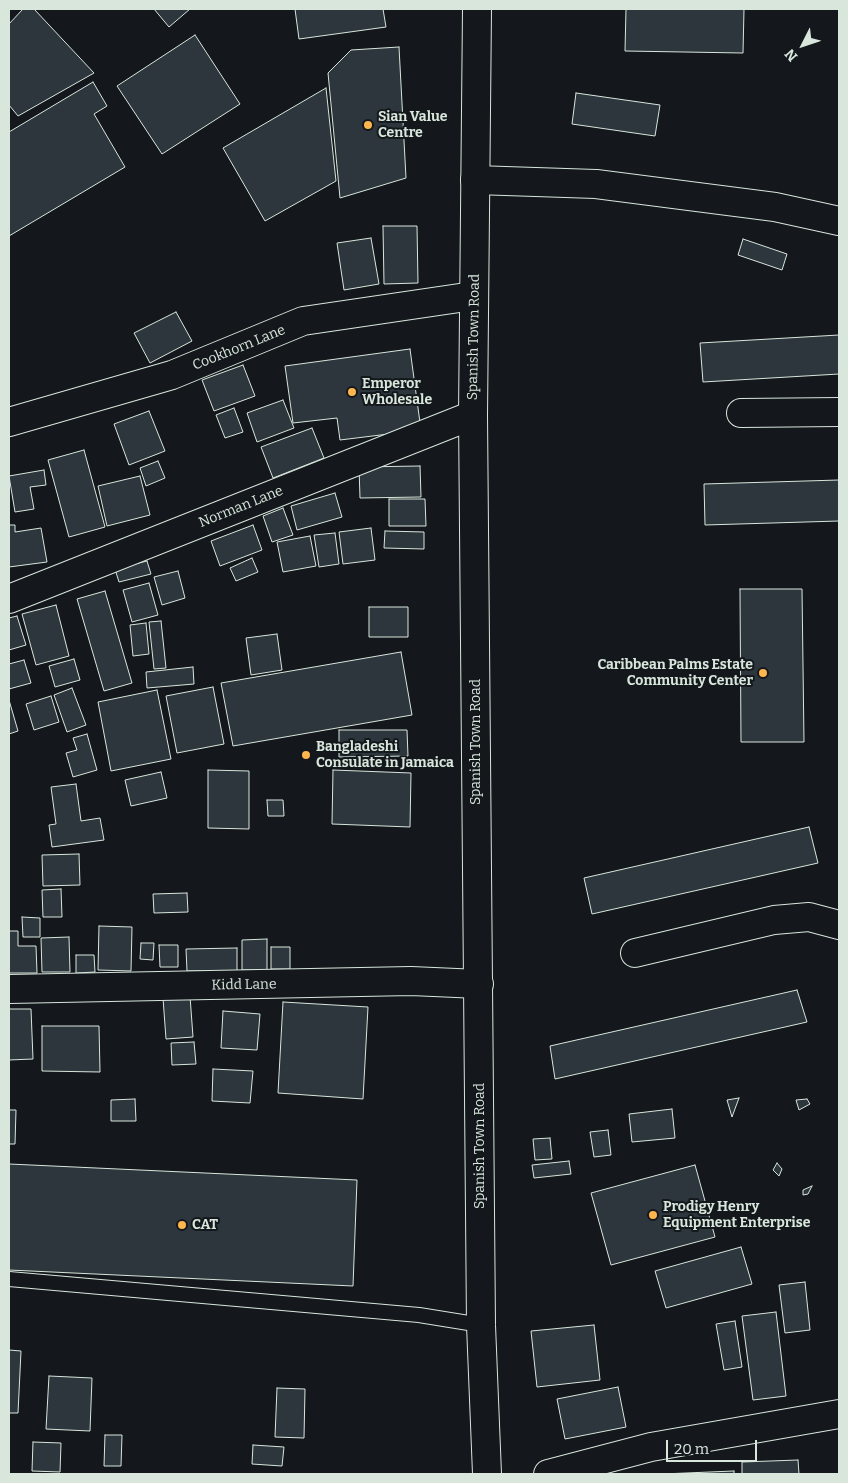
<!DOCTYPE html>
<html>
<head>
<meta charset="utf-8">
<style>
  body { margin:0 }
  #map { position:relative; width:848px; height:1483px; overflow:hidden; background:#14181c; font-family:Bitter,serif }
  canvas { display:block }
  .frame { position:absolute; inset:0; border:10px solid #d8e6dc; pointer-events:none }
  .north { position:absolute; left:778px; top:20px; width:50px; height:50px; -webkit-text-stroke:4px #14181c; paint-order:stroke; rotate:229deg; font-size:14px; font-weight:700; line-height:20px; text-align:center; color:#d8e6dc }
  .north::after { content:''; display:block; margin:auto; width:18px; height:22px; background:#d8e6dc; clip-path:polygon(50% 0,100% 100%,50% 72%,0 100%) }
  .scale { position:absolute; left:666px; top:1440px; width:91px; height:22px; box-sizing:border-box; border:2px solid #d8e6dc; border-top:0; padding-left:6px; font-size:15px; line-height:18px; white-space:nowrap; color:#d8e6dc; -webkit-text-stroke:4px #14181c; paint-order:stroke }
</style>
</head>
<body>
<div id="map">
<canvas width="848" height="1483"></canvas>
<div class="frame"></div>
<div class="north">N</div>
<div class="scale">20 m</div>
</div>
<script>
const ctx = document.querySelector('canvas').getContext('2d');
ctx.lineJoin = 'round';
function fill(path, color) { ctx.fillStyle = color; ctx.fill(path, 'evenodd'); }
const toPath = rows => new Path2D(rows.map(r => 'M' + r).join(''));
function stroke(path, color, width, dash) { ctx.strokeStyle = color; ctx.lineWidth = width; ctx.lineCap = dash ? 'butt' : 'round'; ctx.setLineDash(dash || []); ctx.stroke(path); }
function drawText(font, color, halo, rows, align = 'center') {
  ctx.font = font + ' Bitter,serif'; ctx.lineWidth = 4; ctx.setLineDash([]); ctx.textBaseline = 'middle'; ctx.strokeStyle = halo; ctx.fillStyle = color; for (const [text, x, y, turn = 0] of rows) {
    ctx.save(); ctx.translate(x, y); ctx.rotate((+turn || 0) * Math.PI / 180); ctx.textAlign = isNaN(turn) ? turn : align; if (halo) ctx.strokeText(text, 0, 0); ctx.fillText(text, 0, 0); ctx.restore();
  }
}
const building = toPath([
  [23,9,34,9,94,73,18,116,9,105,9,24,23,9],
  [154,9,190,9,169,27,154,9],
  [295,9,383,9,386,27,299,39,295,9],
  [626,9,744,9,743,53,625,51,626,9],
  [195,35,240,104,162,154,117,86,195,35],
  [399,47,406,178,340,198,328,73,351,50,399,47],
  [93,82,107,106,94,114,125,167,9,236,9,132,93,82],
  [326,88,336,181,265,221,223,148,326,88],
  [576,93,660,105,655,136,572,124,576,93],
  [383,226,417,226,418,283,384,284,383,226],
  [371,238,379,284,344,290,337,243,371,238],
  [743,239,787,254,782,270,738,255,743,239],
  [176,312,192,341,150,363,134,333,176,312],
  [839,335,839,374,703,382,700,343,839,335],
  [410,349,421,430,340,440,337,418,293,423,285,366,410,349],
  [243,365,255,396,214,411,202,380,243,365],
  [283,400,294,428,257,442,247,413,283,400],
  [234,408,243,432,225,438,216,415,234,408],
  [149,411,165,451,129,465,114,424,149,411],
  [312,428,324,458,273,478,261,447,312,428],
  [84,450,105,527,69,537,48,460,84,450],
  [158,461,165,478,146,486,140,468,158,461],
  [420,466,421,497,360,498,359,467,420,466],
  [44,470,46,485,30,487,34,509,15,512,9,476,44,470],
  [140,476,150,515,107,526,98,486,140,476],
  [839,480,839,521,705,525,704,484,839,480],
  [335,493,342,517,297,530,291,506,335,493],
  [389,499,425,499,426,526,389,526,389,499],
  [283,508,293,535,272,542,263,516,283,508],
  [9,525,15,525,15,532,41,528,47,562,9,567,9,525],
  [253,525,262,550,220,566,211,541,253,525],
  [371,528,375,560,343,564,339,532,371,528],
  [385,531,424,532,424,549,384,548,385,531],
  [335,533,339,564,319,567,314,535,335,533],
  [310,536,316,566,283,572,277,542,310,536],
  [252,558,258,572,236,581,230,568,252,558],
  [147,561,151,574,119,582,115,569,147,561],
  [178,571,185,598,162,605,154,577,178,571],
  [149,583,158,615,132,622,123,590,149,583],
  [740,589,802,589,804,742,741,742,740,589],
  [105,591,132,683,104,691,77,599,105,591],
  [56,605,69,656,36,665,22,614,56,605],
  [369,607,408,607,408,637,369,637,369,607],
  [17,616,26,645,9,650,9,618,17,616],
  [161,621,166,668,154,669,149,622,161,621],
  [146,623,149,654,133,656,130,625,146,623],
  [277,634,282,670,251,675,246,638,277,634],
  [401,652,412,715,233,746,221,683,401,652],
  [74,659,80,680,55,687,49,666,74,659],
  [24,660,31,683,9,689,9,664,24,660],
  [193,667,194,684,147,688,146,672,193,667],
  [213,687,224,744,177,753,166,696,213,687],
  [72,688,86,725,67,732,54,695,72,688],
  [157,690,171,759,111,771,98,702,157,690],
  [51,696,59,722,34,730,26,704,51,696],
  [9,700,18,731,9,734,9,700],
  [339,730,407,730,408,756,339,757,339,730],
  [87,734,97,770,73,777,66,753,77,750,73,738,87,734],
  [208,770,249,771,249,829,208,828,208,770],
  [333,770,411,773,410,827,332,824,333,770],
  [161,772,167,798,131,806,125,780,161,772],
  [76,784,81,821,100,818,104,840,52,847,49,825,56,824,51,787,76,784],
  [267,800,283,800,284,816,268,816,267,800],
  [809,827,818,863,592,914,584,878,809,827],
  [79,854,80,885,43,886,42,855,79,854],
  [61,889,62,917,43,917,42,890,61,889],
  [187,893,188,912,154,913,153,894,187,893],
  [22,917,40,918,40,937,23,937,22,917],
  [99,926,132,927,131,971,98,970,99,926],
  [9,931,18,931,18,946,36,946,37,973,9,973,9,931],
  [69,937,70,972,42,972,41,938,69,937],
  [267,939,267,970,242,970,242,940,267,939],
  [141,943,154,943,153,960,140,959,141,943],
  [159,945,178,945,178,967,160,967,159,945],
  [271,947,290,947,290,969,271,969,271,947],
  [237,948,237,971,187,971,186,949,237,948],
  [76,955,94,955,95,972,76,973,76,955],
  [797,990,807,1022,555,1079,550,1046,797,990],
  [190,996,193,1037,166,1039,163,998,190,996],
  [283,1002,368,1007,363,1099,278,1093,283,1002],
  [9,1009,31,1009,33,1059,9,1060,9,1009],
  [223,1011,260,1014,257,1050,221,1048,223,1011],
  [42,1026,99,1026,100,1072,42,1071,42,1026],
  [194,1042,196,1064,172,1065,171,1043,194,1042],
  [213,1069,253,1071,250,1103,212,1101,213,1069],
  [739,1098,732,1117,727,1100,739,1098],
  [135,1099,136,1121,111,1121,111,1100,135,1099],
  [807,1099,810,1104,799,1110,796,1100,807,1099],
  [672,1109,675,1138,632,1142,629,1114,672,1109],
  [9,1110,16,1110,15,1144,9,1144,9,1110],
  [608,1130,611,1155,594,1157,590,1132,608,1130],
  [550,1138,552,1159,535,1160,533,1139,550,1138],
  [569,1161,571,1174,534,1178,532,1165,569,1161],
  [777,1163,782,1169,779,1176,773,1170,777,1163],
  [9,1164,357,1180,353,1286,9,1270,9,1164],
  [695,1165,715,1237,611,1265,591,1193,695,1165],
  [812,1186,808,1194,803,1195,803,1190,812,1186],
  [741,1247,752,1284,666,1308,655,1271,741,1247],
  [805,1282,810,1330,785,1333,779,1285,805,1282],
  [776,1312,786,1396,753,1400,742,1316,776,1312],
  [735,1321,742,1367,724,1370,716,1324,735,1321],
  [594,1325,600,1380,537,1387,531,1331,594,1325],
  [9,1350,21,1351,18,1413,9,1413,9,1350],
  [49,1376,92,1378,90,1431,46,1429,49,1376],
  [618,1387,626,1427,565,1439,557,1399,618,1387],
  [277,1388,305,1389,304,1438,275,1437,277,1388],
  [105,1435,122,1435,121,1466,104,1466,105,1435],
  [33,1442,61,1443,60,1472,32,1471,33,1442],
  [253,1445,284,1447,282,1466,252,1464,253,1445],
  [798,1460,799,1474,742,1474,742,1462,798,1460],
  [734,1471,734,1474,662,1474,734,1471]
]);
fill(building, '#2c363c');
stroke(building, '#d8e6dc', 1);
const service = toPath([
  [9,1279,419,1315,481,1325]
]);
const minor = toPath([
  [475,180,596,184,775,207,839,221],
  [741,413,839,412],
  [9,422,172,375,303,321,473,296],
  [9,599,473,415],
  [635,953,774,920,809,917,839,925],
  [9,989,411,981,479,984],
  [548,1474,651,1447,839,1414]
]);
const secondary = toPath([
  [477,9,473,415,481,1325,487,1474]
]);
stroke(service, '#d8e6dc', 16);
stroke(minor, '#d8e6dc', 30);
stroke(secondary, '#d8e6dc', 30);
stroke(service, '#14181c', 14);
stroke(minor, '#14181c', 28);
stroke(secondary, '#14181c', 28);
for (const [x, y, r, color] of [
  [368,125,5,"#ffb74d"],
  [352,392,5,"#ffb74d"],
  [763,673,5,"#ffb74d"],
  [306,755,5,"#ffb74d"],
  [653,1215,5,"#ffb74d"],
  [182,1225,5,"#ffb74d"]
]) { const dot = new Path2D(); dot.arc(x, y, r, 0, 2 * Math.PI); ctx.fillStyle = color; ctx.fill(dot); stroke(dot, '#14181c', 2); }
drawText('bold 14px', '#d8e6dc', '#14181c', [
  ["Sian Value",378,117],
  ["Centre",378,133],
  ["Emperor",362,384],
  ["Wholesale",362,400],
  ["Caribbean Palms Estate",753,665,"right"],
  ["Community Center",753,681,"right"],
  ["Bangladeshi",316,747],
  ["Consulate in Jamaica",316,763],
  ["Prodigy Henry",663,1207],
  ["Equipment Enterprise",663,1223],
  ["CAT",192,1225]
], 'left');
drawText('14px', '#d8e6dc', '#14181c', [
  ["Spanish Town Road",474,337,-89],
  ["Cookhorn Lane",239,348,-22],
  ["Norman Lane",241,507,-22],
  ["Spanish Town Road",476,742,-90],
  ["Kidd Lane",244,985,-1],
  ["Spanish Town Road",480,1146,-90]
]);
</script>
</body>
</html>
